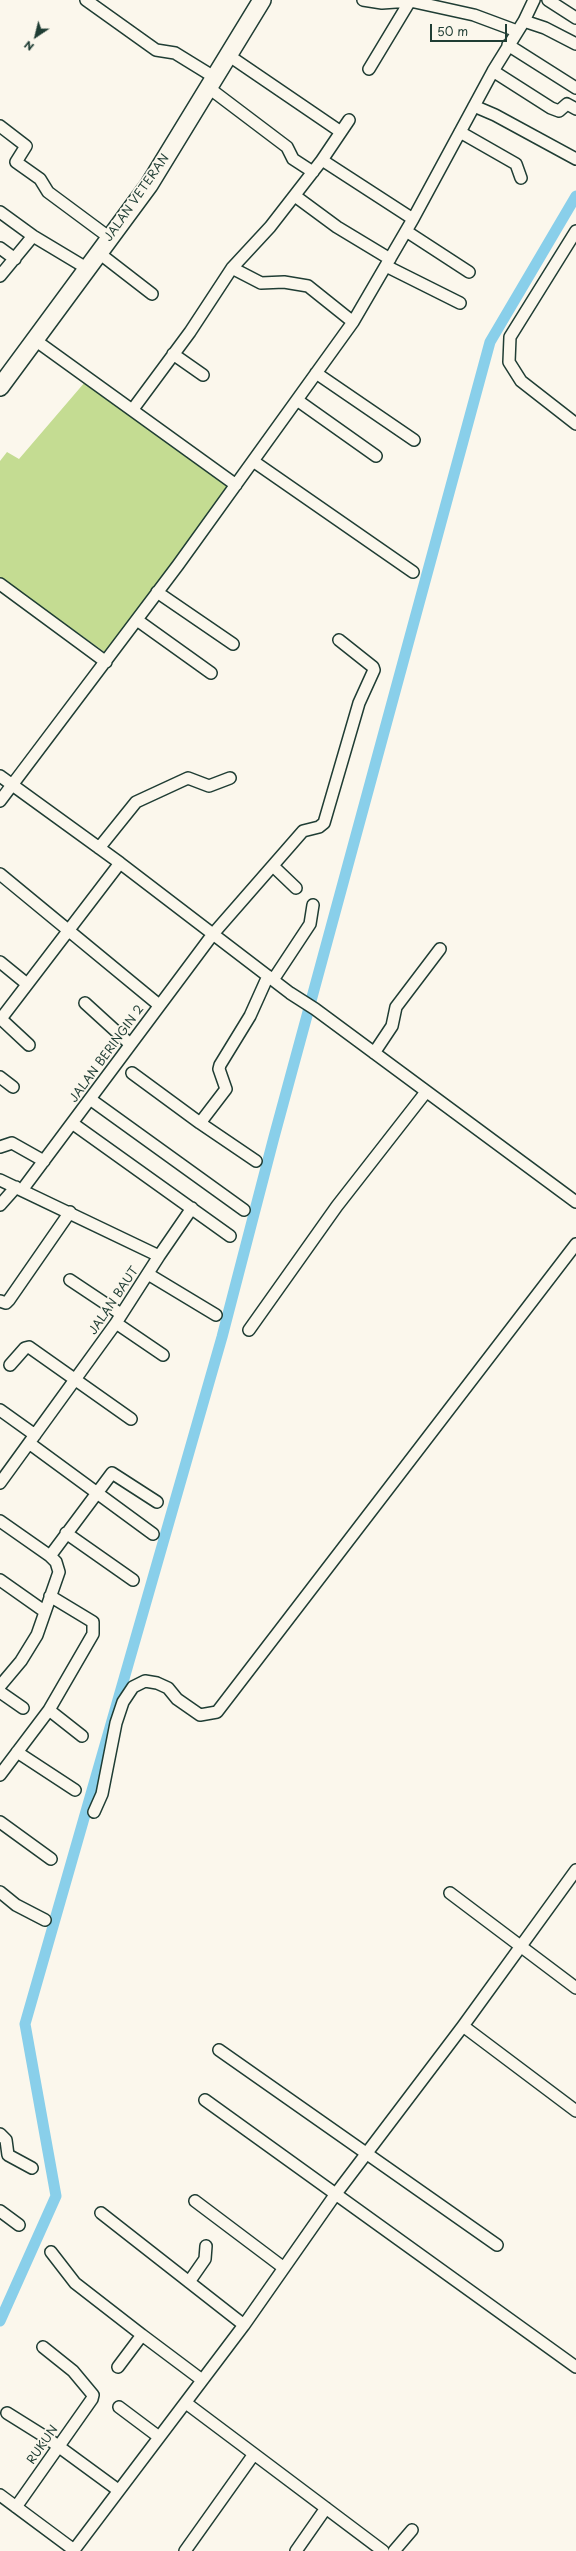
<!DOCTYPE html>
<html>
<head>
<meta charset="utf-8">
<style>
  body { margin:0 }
  #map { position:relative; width:576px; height:2551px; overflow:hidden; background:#fbf7ec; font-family:"Playpen Sans",sans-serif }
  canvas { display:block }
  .north { position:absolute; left:16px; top:16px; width:40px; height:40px; -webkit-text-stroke:3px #fbf7ec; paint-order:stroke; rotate:215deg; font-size:11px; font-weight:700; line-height:16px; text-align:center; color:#1f3d34 }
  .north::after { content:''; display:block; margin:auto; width:14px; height:18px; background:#1f3d34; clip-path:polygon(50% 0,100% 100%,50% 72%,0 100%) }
  .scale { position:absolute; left:430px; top:24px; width:77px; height:18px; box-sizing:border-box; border:2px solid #1f3d34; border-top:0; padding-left:5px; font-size:12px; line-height:14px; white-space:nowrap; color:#1f3d34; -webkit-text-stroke:3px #fbf7ec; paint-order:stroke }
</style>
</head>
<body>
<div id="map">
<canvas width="576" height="2551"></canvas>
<div class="north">N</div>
<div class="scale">50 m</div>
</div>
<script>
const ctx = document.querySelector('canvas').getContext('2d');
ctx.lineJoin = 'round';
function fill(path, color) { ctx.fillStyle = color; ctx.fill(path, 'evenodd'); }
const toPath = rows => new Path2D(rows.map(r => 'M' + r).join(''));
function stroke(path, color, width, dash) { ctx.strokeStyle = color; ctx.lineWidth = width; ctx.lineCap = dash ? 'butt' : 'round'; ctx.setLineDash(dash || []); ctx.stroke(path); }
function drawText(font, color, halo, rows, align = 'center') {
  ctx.font = font + ' "Playpen Sans",sans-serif'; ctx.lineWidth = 3.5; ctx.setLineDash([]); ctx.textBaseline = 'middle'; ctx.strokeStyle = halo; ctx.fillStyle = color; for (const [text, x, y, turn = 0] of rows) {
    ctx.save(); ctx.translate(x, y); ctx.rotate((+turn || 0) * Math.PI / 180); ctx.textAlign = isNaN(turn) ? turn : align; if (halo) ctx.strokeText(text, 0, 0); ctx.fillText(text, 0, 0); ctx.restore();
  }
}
fill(toPath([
  [85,382,230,486,106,653,0,577,0,461,7,452,19,459]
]), '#c4dc92');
stroke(toPath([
  [0,2321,56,2196,25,2024,222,1337,274,1137,490,342,576,196]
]), '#89cfea', 11);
const street = toPath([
  [86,0,156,50,175,53,214,77],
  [363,0,382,3,410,1,474,15,517,31],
  [548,0,576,18],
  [524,21,545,28,576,44],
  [508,45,576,88],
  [228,55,341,132],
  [369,69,410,1],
  [493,71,551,108,559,111,567,104,576,109],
  [209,88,287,147,293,159,313,172],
  [474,106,495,115,576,159],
  [0,126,26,146,16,162,40,179,48,192,110,238],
  [460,132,516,164,521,178],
  [322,160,349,120],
  [295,196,337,227,390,259],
  [0,212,33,236,88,269],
  [406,231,469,272],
  [576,231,510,337,509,362,521,381,576,424],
  [0,248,15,259],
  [99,253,152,294],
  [386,266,460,303],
  [232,268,261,283,284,282,308,286,353,322],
  [0,276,33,236],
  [35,340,236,485],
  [173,354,203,375],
  [316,373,414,440],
  [297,400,376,456],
  [133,409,190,332,232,268,270,227,322,160,413,219],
  [253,461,413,572],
  [0,584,106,662],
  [157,592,233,644],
  [137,620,211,673],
  [0,776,120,863,290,993,315,1009,576,1202],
  [0,801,178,565,353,322,413,219,493,71,524,21,534,0],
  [99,848,136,802,188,778,209,786,230,778],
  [273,866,296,888],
  [0,874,159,1005],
  [0,962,27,984],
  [273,980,310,924,313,905],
  [85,1003,130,1044],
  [1,1019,29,1045],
  [0,1020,120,863],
  [374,1053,392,1026,396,1007,440,949],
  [132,1073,200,1123,256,1161],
  [0,1077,13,1087],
  [90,1099,244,1210],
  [72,1123,230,1236],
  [200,1123,226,1089,219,1069,220,1065,250,1016,268,976],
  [0,1147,12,1143,44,1161],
  [0,1180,159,1256,116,1323,0,1483],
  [22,1190,213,934,303,831,319,827,324,823,359,703,374,670,373,667,339,640],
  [0,1205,16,1187],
  [159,1256,192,1208],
  [148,1274,216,1315],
  [70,1280,121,1314],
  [0,1301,6,1303,9,1300,70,1212],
  [116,1323,163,1355],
  [249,1330,337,1206,426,1092],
  [10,1365,25,1348,29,1347,131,1419],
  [0,1410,35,1435],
  [29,1443,153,1534],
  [0,1521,50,1556,56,1562,59,1572,37,1635,21,1661,0,1686],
  [66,1533,133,1580],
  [50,1556,112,1473,157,1502],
  [0,1580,44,1611],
  [0,1692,23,1708],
  [49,1710,82,1736],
  [17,1752,75,1790],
  [0,1775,49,1710,93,1634,93,1622,50,1596],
  [94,1812,102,1794,116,1723,123,1702,133,1687,145,1681,157,1683,168,1688,177,1699,200,1715,217,1712,576,1244],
  [0,1822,51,1859],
  [0,1892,16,1905,45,1920],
  [450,1893,576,1988],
  [463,2026,576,2111],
  [219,2050,497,2245],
  [205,2100,576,2367],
  [0,2134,6,2140,8,2155,32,2168],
  [195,2201,284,2268],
  [0,2211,19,2225],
  [101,2213,244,2325],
  [51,2252,75,2283,142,2335],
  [189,2282,205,2259,206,2246],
  [118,2367,142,2335,202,2380],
  [119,2407,159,2437],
  [7,2413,47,2438,118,2490],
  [254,2454,383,2551],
  [0,2495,74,2550,244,2325,335,2195,463,2026,576,1870],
  [16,2507,92,2399,93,2395,73,2371,43,2347],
  [185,2551,254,2454,186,2403],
  [296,2551,326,2508],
  [394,2551,412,2530]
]);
const primary = toPath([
  [0,387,149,185,262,0]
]);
stroke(street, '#1f3d34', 14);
stroke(primary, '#1f3d34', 20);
stroke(street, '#fbf7ec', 11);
stroke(primary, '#fbf7ec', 17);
drawText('12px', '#1f3d34', '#fbf7ec', [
  ["JALAN VETERAN",137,198,-55],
  ["JALAN BERINGIN 2",107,1054,-54],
  ["JALAN BAUT",114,1301,-56],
  ["RUKUN",43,2445,-55]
]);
</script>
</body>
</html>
